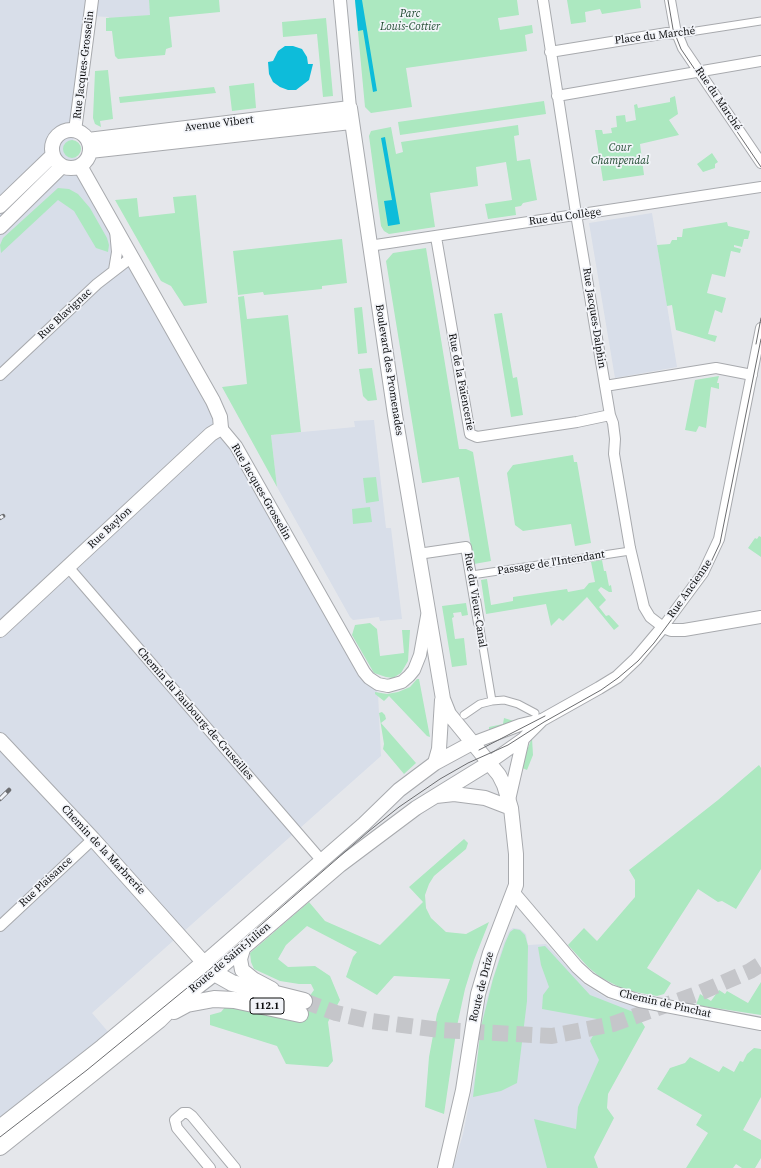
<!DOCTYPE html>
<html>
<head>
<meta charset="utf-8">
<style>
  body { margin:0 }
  canvas { display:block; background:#e5e7eb }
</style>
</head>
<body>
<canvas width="761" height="1168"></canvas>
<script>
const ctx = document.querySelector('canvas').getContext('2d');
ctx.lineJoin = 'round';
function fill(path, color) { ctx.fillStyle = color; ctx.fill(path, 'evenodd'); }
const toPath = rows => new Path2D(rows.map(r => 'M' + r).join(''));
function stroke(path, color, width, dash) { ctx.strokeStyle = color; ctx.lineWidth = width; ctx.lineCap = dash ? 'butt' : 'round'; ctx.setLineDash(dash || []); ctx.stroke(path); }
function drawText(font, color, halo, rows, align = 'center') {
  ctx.font = font + ' "Source Serif 4",serif'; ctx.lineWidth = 3.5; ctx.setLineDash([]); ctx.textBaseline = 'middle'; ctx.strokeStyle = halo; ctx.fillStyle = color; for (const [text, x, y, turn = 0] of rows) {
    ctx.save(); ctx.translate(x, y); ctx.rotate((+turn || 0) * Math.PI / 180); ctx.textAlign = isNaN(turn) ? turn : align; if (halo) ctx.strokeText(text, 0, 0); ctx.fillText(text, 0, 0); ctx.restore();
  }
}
fill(toPath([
  [0,0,149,0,151,15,109,19,109,17,90,16,72,149,378,693,381,756,92,1013,110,1034,0,1118],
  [652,213,677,367,615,378,589,223],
  [374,420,386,528,391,528,402,619,380,621,379,617,353,620,350,617,277,487,271,435,355,427,354,421],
  [513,928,520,929,526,934,528,945,546,944,584,984,608,999,637,1007,635,1016,566,1157,576,1168,453,1168,463,1134,475,1074,483,1011,504,942,509,931]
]), '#d8dee9');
fill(toPath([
  [149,0,219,0,220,12,169,17,172,47,166,49,165,55,118,59,115,56,112,31,106,31,106,18,150,15],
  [355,0,517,0,519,15,498,18,500,30,532,25,533,33,525,35,527,51,406,68,412,107,371,113,365,107],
  [567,0,640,0,641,8,602,14,600,9,585,12,586,22,571,24],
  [326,18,333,96,323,97,317,34,283,37,282,22],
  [108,70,113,119,100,121,101,127,95,124,93,118,95,71],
  [254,83,256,108,232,111,229,86],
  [214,87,216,93,120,103,119,97],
  [675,96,678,114,669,120,679,135,640,144,644,175,603,181,595,130,602,130,603,134,612,133,611,128,617,127,616,116,625,115,626,122,636,120,634,105,637,104,638,108,670,102,670,98],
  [544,101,546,114,400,135,398,122],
  [518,125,519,135,514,136,517,161,530,159,537,200,523,203,521,206,515,207,516,215,488,219,485,204,512,200,506,162,476,167,478,186,430,193,435,227,389,234,384,231,381,226,369,136,371,131,391,127,396,154,403,152,401,142],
  '63 149a9 9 0 1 1 18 0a9 9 0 1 1-18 0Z',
  [712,153,718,162,715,164,715,168,703,172,697,164],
  [58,188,69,189,78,194,90,208,107,238,109,245,108,252,96,248,74,211,58,200,1,253,0,245,3,238],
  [196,195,207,303,184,306,171,286,161,281,115,200,137,198,139,217,175,213,173,197],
  [727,222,728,226,750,231,748,239,744,239,742,247,734,245,734,247,741,249,740,253,731,251,725,277,712,274,707,293,726,298,722,313,715,310,708,334,717,336,715,342,676,330,672,305,667,306,657,245,670,244,672,240,677,240,677,237,682,237,683,229],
  [342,239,347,283,322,286,322,289,264,295,263,292,238,295,233,251],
  [426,248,459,449,466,449,473,452,491,561,474,564,459,477,422,483,386,261,393,253],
  [244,296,247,319,288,315,301,432,271,435,277,487,222,387,247,384,238,297],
  [362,307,367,353,358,354,354,308],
  [502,313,513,378,517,377,523,415,511,417,494,314],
  [372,368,377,400,368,401,363,396,359,369],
  [719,376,717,383,719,383,719,389,711,387,706,428,699,426,696,432,685,430,695,380],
  [573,455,574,462,577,462,591,543,575,546,571,524,523,531,515,525,507,473,513,465],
  [376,477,379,501,366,503,363,478],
  [370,507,372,522,353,524,352,509],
  [759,536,761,537,761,557,748,548,755,538,757,539],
  [602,560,604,571,606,571,609,586,611,585,612,592,609,592,601,587,598,590,606,600,599,607,606,616,609,615,619,626,614,630,587,597,563,621,559,618,551,626,546,604,486,614,481,580,487,579,491,605,513,601,513,597,567,589,568,592,584,589,589,583,595,582,591,562],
  [466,603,468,615,462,616,461,612,453,613,454,617,452,618,455,639,464,638,467,665,452,667,442,606],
  [370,623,377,629,380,656,404,653,402,630,410,630,408,661,401,673,393,678,386,677,374,673,352,635,355,625],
  [417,679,419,679,430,737,427,736,389,696,384,701,375,694,375,692,387,694,398,692,410,687],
  [382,712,385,715,386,719,381,723,416,763,404,774,383,749,384,744,379,713],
  [504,718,517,722,489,730,489,727,503,724],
  [532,738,533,755,527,770,520,767],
  [759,765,761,768,761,869,736,909,722,901,718,902,698,889,647,968,671,983,664,994,657,996,625,990,600,977,588,967,568,945,584,928,597,941,635,897,635,880,629,870,718,800],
  [464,839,468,843,466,849,434,876,429,884,425,895,426,908,431,918,446,932,466,934,489,922,474,960,465,989,457,1026,444,1114,425,1107,429,1057,437,1014,450,979,394,976,377,995,346,977,353,957,357,952,307,926,286,945,278,959,288,967,315,966,330,976,340,1000,328,1022,333,1061,328,1067,286,1064,277,1046,210,1025,210,1015,221,1012,226,1006,309,997,314,990,311,984,299,984,280,981,254,969,251,962,250,953,309,902,325,921,380,945,423,902,409,887],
  [514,929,520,930,525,935,528,946,527,1001,517,1083,501,1091,473,1097,481,1027,493,979,505,943,510,932],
  [545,946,590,995,636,1013,645,1027,608,1094,607,1108,614,1118,594,1157,598,1168,547,1168,534,1119,576,1129,578,1107,599,1060,590,1041,598,1027,597,1019,542,1009,543,995,549,987,541,965,538,947],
  [761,982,761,1015,696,1005,700,994,711,1001,719,990,725,994,727,991,748,1003],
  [754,1048,761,1049,761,1097,743,1130,761,1140,761,1158,755,1168,742,1168,736,1164,733,1168,686,1168,708,1133,696,1125,702,1115,657,1089,670,1068,685,1063,690,1057,719,1072,723,1066,734,1072,740,1061,743,1062,747,1054]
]), '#ace8c0');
fill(toPath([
  [355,0,362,0,377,91,373,92,363,30,358,31],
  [285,46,293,46,302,49,307,57,308,64,313,64,309,80,296,90,288,90,280,87,273,82,269,74,268,62,273,61,278,51],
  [385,137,400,224,388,226,384,201,392,200,381,138]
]), '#0dbcda');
stroke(toPath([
  [304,1001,336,1013,371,1021,440,1030,552,1036,613,1024,697,994,750,971,761,964]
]), '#c5c6ca', 16, [16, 8]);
const pedestrian = toPath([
  [677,34,761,21],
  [472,575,630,551],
  [479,623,492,701],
  [464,715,480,704,492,701,504,700,518,704,535,713]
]);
const minor = toPath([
  [543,0,577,220,610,415,613,423,615,439,614,454,630,548,644,607,650,617,663,627,703,573,719,539,761,328],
  [670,0,675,28,683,48,761,163],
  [550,52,667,33,677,34],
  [557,96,761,61],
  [436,237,470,434,477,437,577,422,610,415],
  [369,246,761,187],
  [114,270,117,252,115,230],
  [0,375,97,284,132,257],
  [605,386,716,368,752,375],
  [418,554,466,547,479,623],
  [68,567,322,861],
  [0,926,93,839],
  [210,1168,177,1128,175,1120,183,1113,188,1113,192,1116,235,1168]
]);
const tertiary = toPath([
  [340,0,350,108],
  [75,131,92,0],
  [221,428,236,446,364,672,369,678,378,684,388,686,402,682,409,676,414,670,420,655,427,616],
  [472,743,520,725,541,720],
  [489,763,523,739,542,720,599,688,617,677,636,659,663,627,671,630,684,630,761,617],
  [509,800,523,739],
  [514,893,577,967,589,978,610,991,640,1001,761,1024]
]);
const secondary = toPath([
  '52 149a19 19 0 1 1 38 0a19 19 0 1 1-38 0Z',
  [88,140,350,108,395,415,443,699,449,714,499,775,504,785,511,808,516,854,516,885,490,953,478,994,463,1090,445,1168],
  [90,151,351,122],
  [0,206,53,155],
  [0,227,62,166],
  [0,630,211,434,221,428,220,417,213,401,80,166],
  [0,740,93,839,204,963,364,824,399,790,435,763,472,743],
  [435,763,439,749,442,700],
  [436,796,454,794,485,798,511,808],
  [243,949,240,959,242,970,253,979,272,989],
  [214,973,340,865,416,808,489,763]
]);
const primary = toPath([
  [174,1011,187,1004,214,999,234,1000,300,1014],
  [0,1128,103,1047,204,963,209,970,232,983,304,1001],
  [0,1147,159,1020,179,1000,214,973]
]);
stroke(pedestrian, '#a8aaae', 9);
stroke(minor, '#a8aaae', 12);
stroke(tertiary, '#a8aaae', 14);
stroke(secondary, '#a8aaae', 16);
stroke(primary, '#a8aaae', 18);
stroke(pedestrian, '#fff', 7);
stroke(minor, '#fff', 10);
stroke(tertiary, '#fff', 12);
stroke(secondary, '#fff', 14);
stroke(primary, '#fff', 16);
stroke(toPath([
  [668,0,673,29,681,49,761,167],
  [756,344,761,318],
  [479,750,545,716],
  [0,1137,87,1070,209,970,369,831,399,807,440,779,468,763,508,745,544,722,601,690,618,678,638,661,654,643,705,575,720,543,761,339]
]), '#6c6d70', 1);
const rail = toPath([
  [0,518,3,516],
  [0,799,9,790]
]);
stroke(rail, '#6c6d70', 4.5);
stroke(rail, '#f2f4f9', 3, [9]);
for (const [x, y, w] of [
  [267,1006,34]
]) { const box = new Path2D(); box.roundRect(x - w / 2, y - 8, w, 16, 3); ctx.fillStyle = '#f2f4f9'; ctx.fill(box); stroke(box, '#0d0e0f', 1); }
drawText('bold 10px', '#0d0e0f', null, [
  ["112.1",267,1006]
]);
drawText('italic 11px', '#214a31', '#f2f4f9', [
  ["Parc",410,14],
  ["Louis-Cottier",410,27],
  ["Cour",620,148],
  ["Champendal",620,161]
]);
drawText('11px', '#0d0e0f', '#f2f4f9', [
  ["Place du Marché",655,36,-7],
  ["Rue Jacques-Grosselin",84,65,-83],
  ["Rue du Marché",718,99,56],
  ["Avenue Vibert",219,124,-7],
  ["Rue du Collège",565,217,-8],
  ["Rue Blavignac",65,314,-43],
  ["Rue Jacques-Dalphin",594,318,81],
  ["Boulevard des Promenades",389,370,81],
  ["Rue de la Faïencerie",461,382,79],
  ["Rue Jacques-Grosselin",261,492,60],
  ["Rue Baylon",110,528,-43],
  ["Passage de l'Intendant",551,563,-9],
  ["Rue Ancienne",690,589,-55],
  ["Rue du Vieux-Canal",475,600,81],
  ["Chemin du Faubourg-de-Cruseilles",195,714,49],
  ["Chemin de la Marbrerie",103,850,47],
  ["Rue Plaisance",46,882,-43],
  ["Route de Saint-Julien",230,958,-40],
  ["Route de Drize",482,987,-76],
  ["Chemin de Pinchat",665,1004,13]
]);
</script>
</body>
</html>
